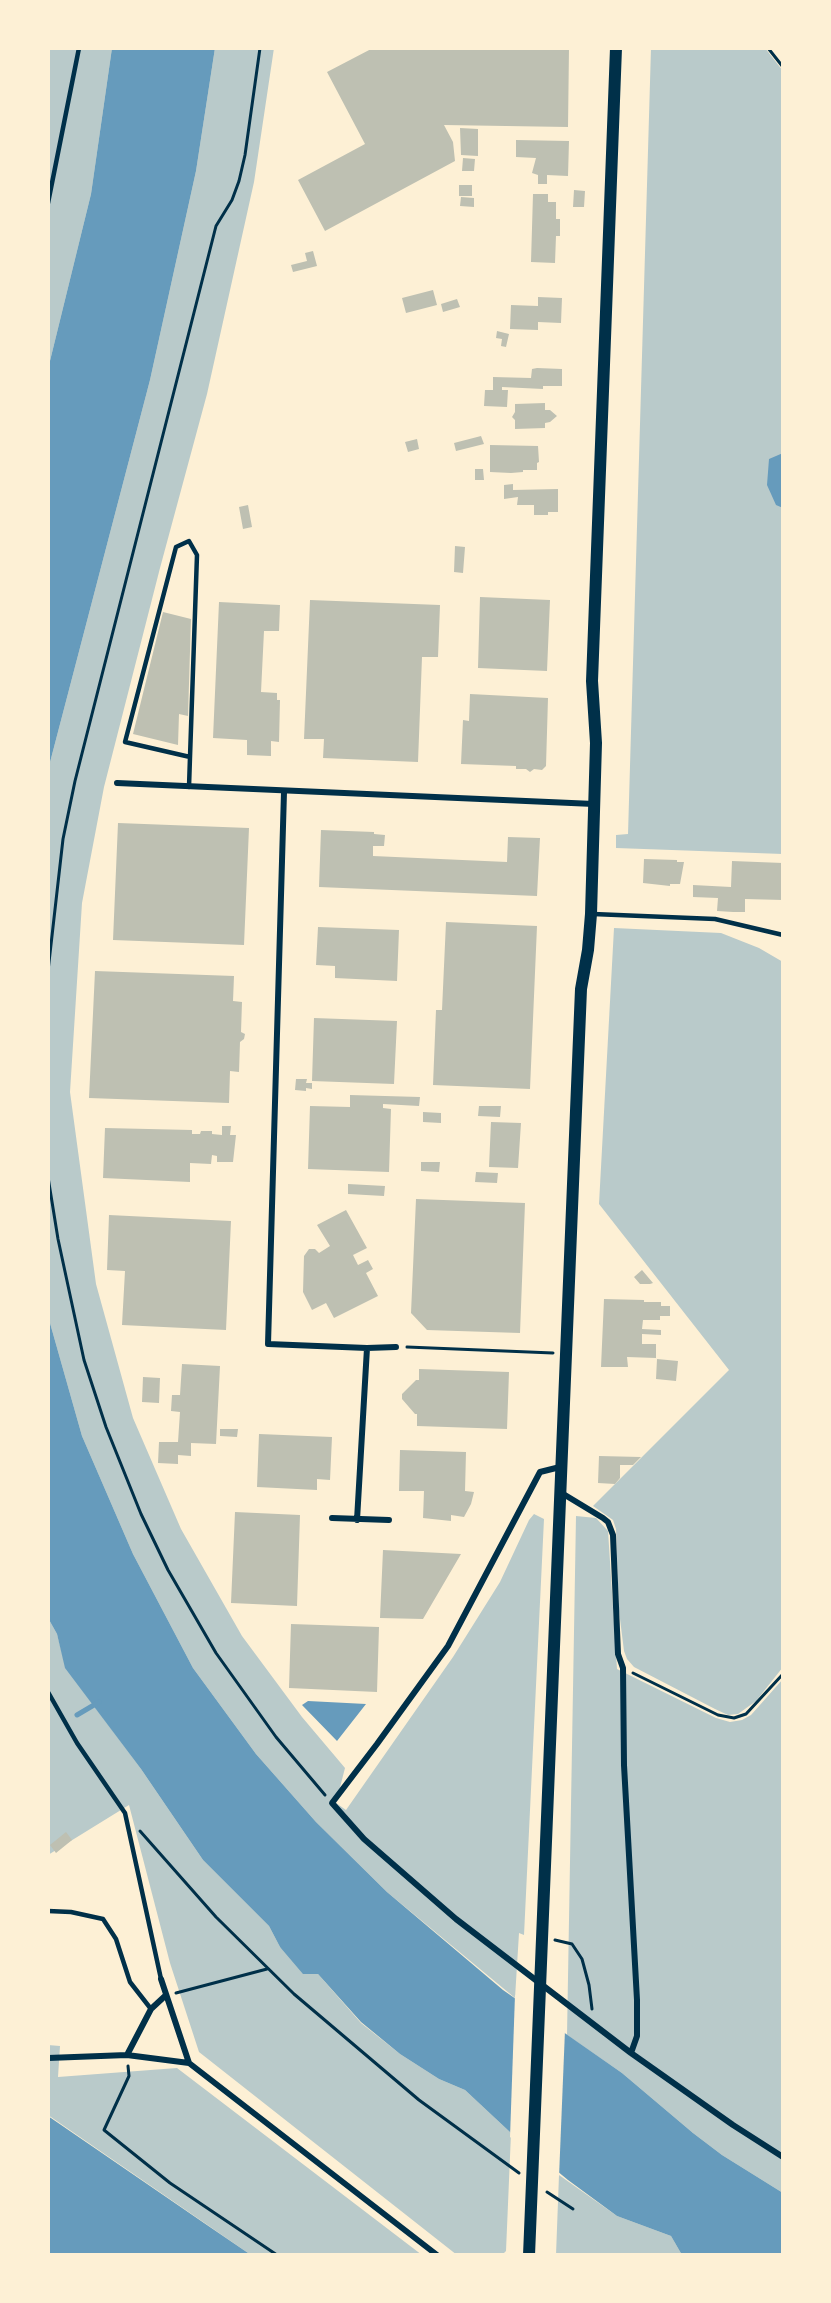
<!DOCTYPE html>
<html>
<head>
<meta charset="utf-8">
<style>
  body { margin:0 }
  #map { position:relative; width:831px; height:2303px; overflow:hidden; background:#fdf0d5; font-family:Jost,sans-serif }
  canvas { display:block }
  .frame { position:absolute; inset:0; border:50px solid #fdf0d5; pointer-events:none }
</style>
</head>
<body>
<div id="map">
<canvas width="831" height="2303"></canvas>
<div class="frame"></div>
</div>
<script>
const ctx = document.querySelector('canvas').getContext('2d');
ctx.lineJoin = 'round';
function fill(path, color) { ctx.fillStyle = color; ctx.fill(path, 'evenodd'); }
const toPath = rows => new Path2D(rows.map(r => 'M' + r).join(''));
function stroke(path, color, width, dash) { ctx.strokeStyle = color; ctx.lineWidth = width; ctx.lineCap = dash ? 'butt' : 'round'; ctx.setLineDash(dash || []); ctx.stroke(path); }
fill(toPath([
  [48,48,112,48,91,194,48,369],
  [215,48,274,48,254,182,207,394,160,568,104,787,82,903,70,1092,96,1284,133,1418,181,1529,242,1636,302,1717,345,1768,336,1803,346,1810,453,1657,500,1582,529,1520,534,1514,544,1519,524,1935,519,1933,515,1998,387,1892,316,1822,256,1754,193,1668,133,1554,82,1436,48,1316,48,770,150,380,196,171],
  [651,48,765,48,783,71,783,854,616,848,616,835,628,834],
  [614,928,721,933,759,948,783,962,783,1667,756,1701,738,1714,728,1715,715,1709,634,1667,627,1659,624,1651,619,1611,616,1529,613,1520,593,1506,729,1370,599,1204],
  [576,1516,596,1518,608,1531,617,1669,716,1718,730,1722,742,1720,751,1715,783,1679,783,2193,722,2155,693,2133,622,2073,567,2035],
  [48,1618,57,1634,66,1668,141,1769,203,1860,269,1926,280,1947,318,1974,361,2023,400,2054,439,2079,465,2090,511,2133,506,2251,502,2255,457,2255,199,2052,170,1963,129,1805,48,1855],
  [48,2045,60,2046,58,2077,177,2068,422,2255,251,2255,48,2115],
  [559,2175,617,2216,671,2236,682,2255,556,2255]
]), '#b9caca');
fill(toPath([
  [112,48,215,48,196,171,150,380,48,770,48,369,91,194],
  [783,453,783,508,776,505,767,485,769,459],
  [48,1316,82,1436,133,1554,193,1668,256,1754,316,1822,387,1892,503,1990,622,2073,693,2133,722,2155,783,2193,783,2255,682,2255,671,2236,617,2216,568,2180,511,2133,465,2090,439,2079,400,2054,361,2022,318,1974,303,1974,280,1947,269,1926,203,1860,141,1769,65,1668,57,1634,48,1618],
  [308,1701,366,1704,337,1741,302,1705],
  [48,2116,204,2223,251,2255,48,2255]
]), '#669bbc');
fill(toPath([
  [515,1995,565,2030,559,2177,510,2137]
]), '#fdf0d5');
stroke(toPath([
  [77,1715,99,1702]
]), '#669bbc', 5);
fill(toPath([
  [373,48,569,48,568,127,444,125,453,142,455,161,325,231,298,180,365,144,327,72],
  [460,128,478,129,478,156,461,155],
  [516,140,569,141,568,176,547,175,547,184,538,184,538,175,532,173,536,158,516,157],
  [463,158,475,159,474,171,462,171],
  [459,185,472,185,472,196,459,196],
  [574,190,585,191,584,207,573,207],
  [533,194,548,194,548,202,556,202,556,219,560,219,560,236,556,236,555,263,531,262],
  [461,197,474,198,474,207,460,206],
  [313,251,317,266,293,272,291,265,307,261,305,253],
  [433,290,437,305,406,313,402,298],
  [538,297,562,298,561,323,538,322,538,330,510,329,511,305,538,306],
  [457,299,460,307,443,312,441,304],
  [497,331,509,334,506,347,501,346,502,339,496,338],
  [537,368,562,369,562,386,543,386,543,389,502,387,502,390,508,390,507,407,484,406,485,390,493,390,493,377,531,378,532,369],
  [545,403,545,410,550,410,557,416,550,422,545,423,545,428,515,429,515,420,512,417,515,412,515,404],
  [481,436,484,444,456,451,454,443],
  [417,439,419,449,408,452,405,442],
  [490,445,538,446,539,462,537,463,537,470,523,470,523,472,511,473,490,472],
  [475,469,483,469,484,480,475,480],
  [513,484,513,490,558,489,558,512,548,512,548,515,534,515,534,505,517,505,518,497,504,499,504,485],
  [248,505,252,527,243,529,239,507],
  [455,546,465,547,463,573,454,572],
  [480,597,550,600,547,671,478,668],
  [310,600,440,605,438,657,422,657,418,762,323,758,324,739,304,739],
  [219,602,280,605,279,631,264,631,261,692,277,693,277,700,280,700,279,742,271,741,271,756,247,755,247,740,213,738],
  [163,612,191,619,188,716,179,714,178,745,133,734],
  [470,694,548,698,546,766,542,770,534,769,530,772,526,769,516,769,516,766,461,764,463,720,469,721],
  [118,823,249,828,244,945,113,940],
  [321,830,374,832,374,834,385,835,384,846,373,846,373,856,507,862,508,837,540,838,537,896,319,887],
  [644,859,677,860,677,862,684,862,680,884,670,884,670,886,643,883],
  [732,861,783,863,783,900,745,899,745,912,733,912,717,911,718,898,693,897,693,885,731,887],
  [446,922,537,926,530,1089,433,1085,436,1010,442,1010],
  [318,927,399,930,397,981,335,978,335,966,316,965],
  [95,971,234,976,233,1001,242,1002,241,1032,245,1034,244,1039,240,1042,239,1072,230,1071,229,1103,89,1098],
  [314,1018,397,1021,394,1084,312,1081],
  [296,1079,307,1079,306,1083,312,1083,312,1089,306,1088,306,1091,295,1090],
  [350,1095,420,1097,419,1106,383,1104,383,1108,391,1109,389,1172,308,1169,310,1106,350,1107],
  [479,1106,501,1106,500,1117,478,1116],
  [423,1112,441,1113,441,1123,423,1122],
  [491,1122,521,1123,518,1168,489,1167],
  [222,1126,231,1126,230,1135,236,1135,233,1162,217,1162,217,1156,212,1155,211,1164,190,1163,190,1182,103,1178,105,1128,192,1130,192,1134,200,1134,201,1131,212,1131,212,1134,222,1135],
  [421,1162,440,1162,439,1172,421,1171],
  [476,1172,498,1173,497,1183,475,1182],
  [348,1184,385,1186,384,1196,348,1194],
  [416,1199,525,1203,520,1333,427,1330,411,1313],
  [346,1210,367,1248,353,1255,358,1265,368,1260,373,1269,366,1273,378,1296,334,1318,326,1303,312,1310,303,1292,304,1256,309,1249,315,1249,319,1253,330,1246,317,1225],
  [109,1215,231,1221,226,1330,122,1325,125,1271,107,1270],
  [642,1270,653,1283,650,1284,640,1284,634,1277],
  [604,1299,644,1300,644,1302,661,1302,661,1306,670,1306,670,1316,660,1316,660,1320,643,1320,642,1329,661,1330,661,1335,642,1334,642,1344,656,1344,656,1358,627,1357,628,1367,601,1367],
  [657,1359,678,1361,676,1381,656,1379],
  [182,1364,220,1366,216,1444,191,1443,191,1456,178,1455,178,1464,158,1463,159,1442,178,1442,180,1412,171,1411,172,1395,180,1395],
  [419,1369,509,1372,507,1429,417,1426,417,1414,415,1414,402,1399,402,1394,416,1380,419,1380],
  [143,1377,160,1378,159,1403,142,1402],
  [220,1429,238,1429,237,1437,220,1436],
  [259,1434,332,1437,330,1480,317,1479,317,1490,257,1487],
  [400,1450,466,1452,465,1491,474,1492,471,1504,464,1517,451,1515,451,1521,423,1518,424,1491,399,1491],
  [599,1456,641,1457,633,1465,620,1465,620,1478,615,1484,598,1483],
  [235,1512,300,1515,297,1606,231,1603],
  [383,1550,461,1554,423,1619,380,1618],
  [291,1624,379,1627,377,1692,289,1688],
  [66,1832,72,1840,56,1853,50,1845]
]), '#bec0b2');
stroke(toPath([
  [768,48,783,67],
  [48,971,63,839,75,781,216,226,232,200,239,181,245,155,260,48],
  [48,1177,58,1239,84,1360,106,1427,141,1514,168,1570,216,1653,276,1737,325,1795],
  [407,1347,553,1353],
  [633,1673,718,1715,734,1718,746,1714,783,1674],
  [140,1831,216,1917,294,1994,419,2100,519,2173],
  [555,1940,572,1944,582,1959,589,1985,592,2009],
  [176,1993,267,1969],
  [128,2066,129,2076,104,2130,170,2183,277,2255],
  [547,2192,573,2209]
]), '#003049', 3);
stroke(toPath([
  [48,203,79,48],
  [189,787,190,757,197,555,189,541,176,547,125,742,190,757],
  [593,914,715,919,783,935],
  [48,1692,77,1743,125,1813,161,1979],
  [48,1911,71,1912,103,1919,116,1939,130,1982,151,2009]
]), '#003049', 4.5);
stroke(toPath([
  [117,783,594,804],
  [284,792,268,1344,367,1348,396,1347],
  [560,1467,540,1472,448,1646,377,1744,332,1803,364,1839,456,1919,631,2053,733,2125,783,2157],
  [560,1492,603,1518,608,1522,613,1535,618,1654,623,1668,624,1765,637,2000,637,2036,631,2053],
  [332,1518,389,1520],
  [357,1520,367,1348],
  [161,1979,189,2063,437,2255],
  [127,2055,151,2009,165,1996],
  [48,2058,127,2055,189,2063]
]), '#003049', 6);
stroke(toPath([
  [529,2255,581,989,588,950,591,914,596,743,592,681,616,48]
]), '#003049', 12);
</script>
</body>
</html>
